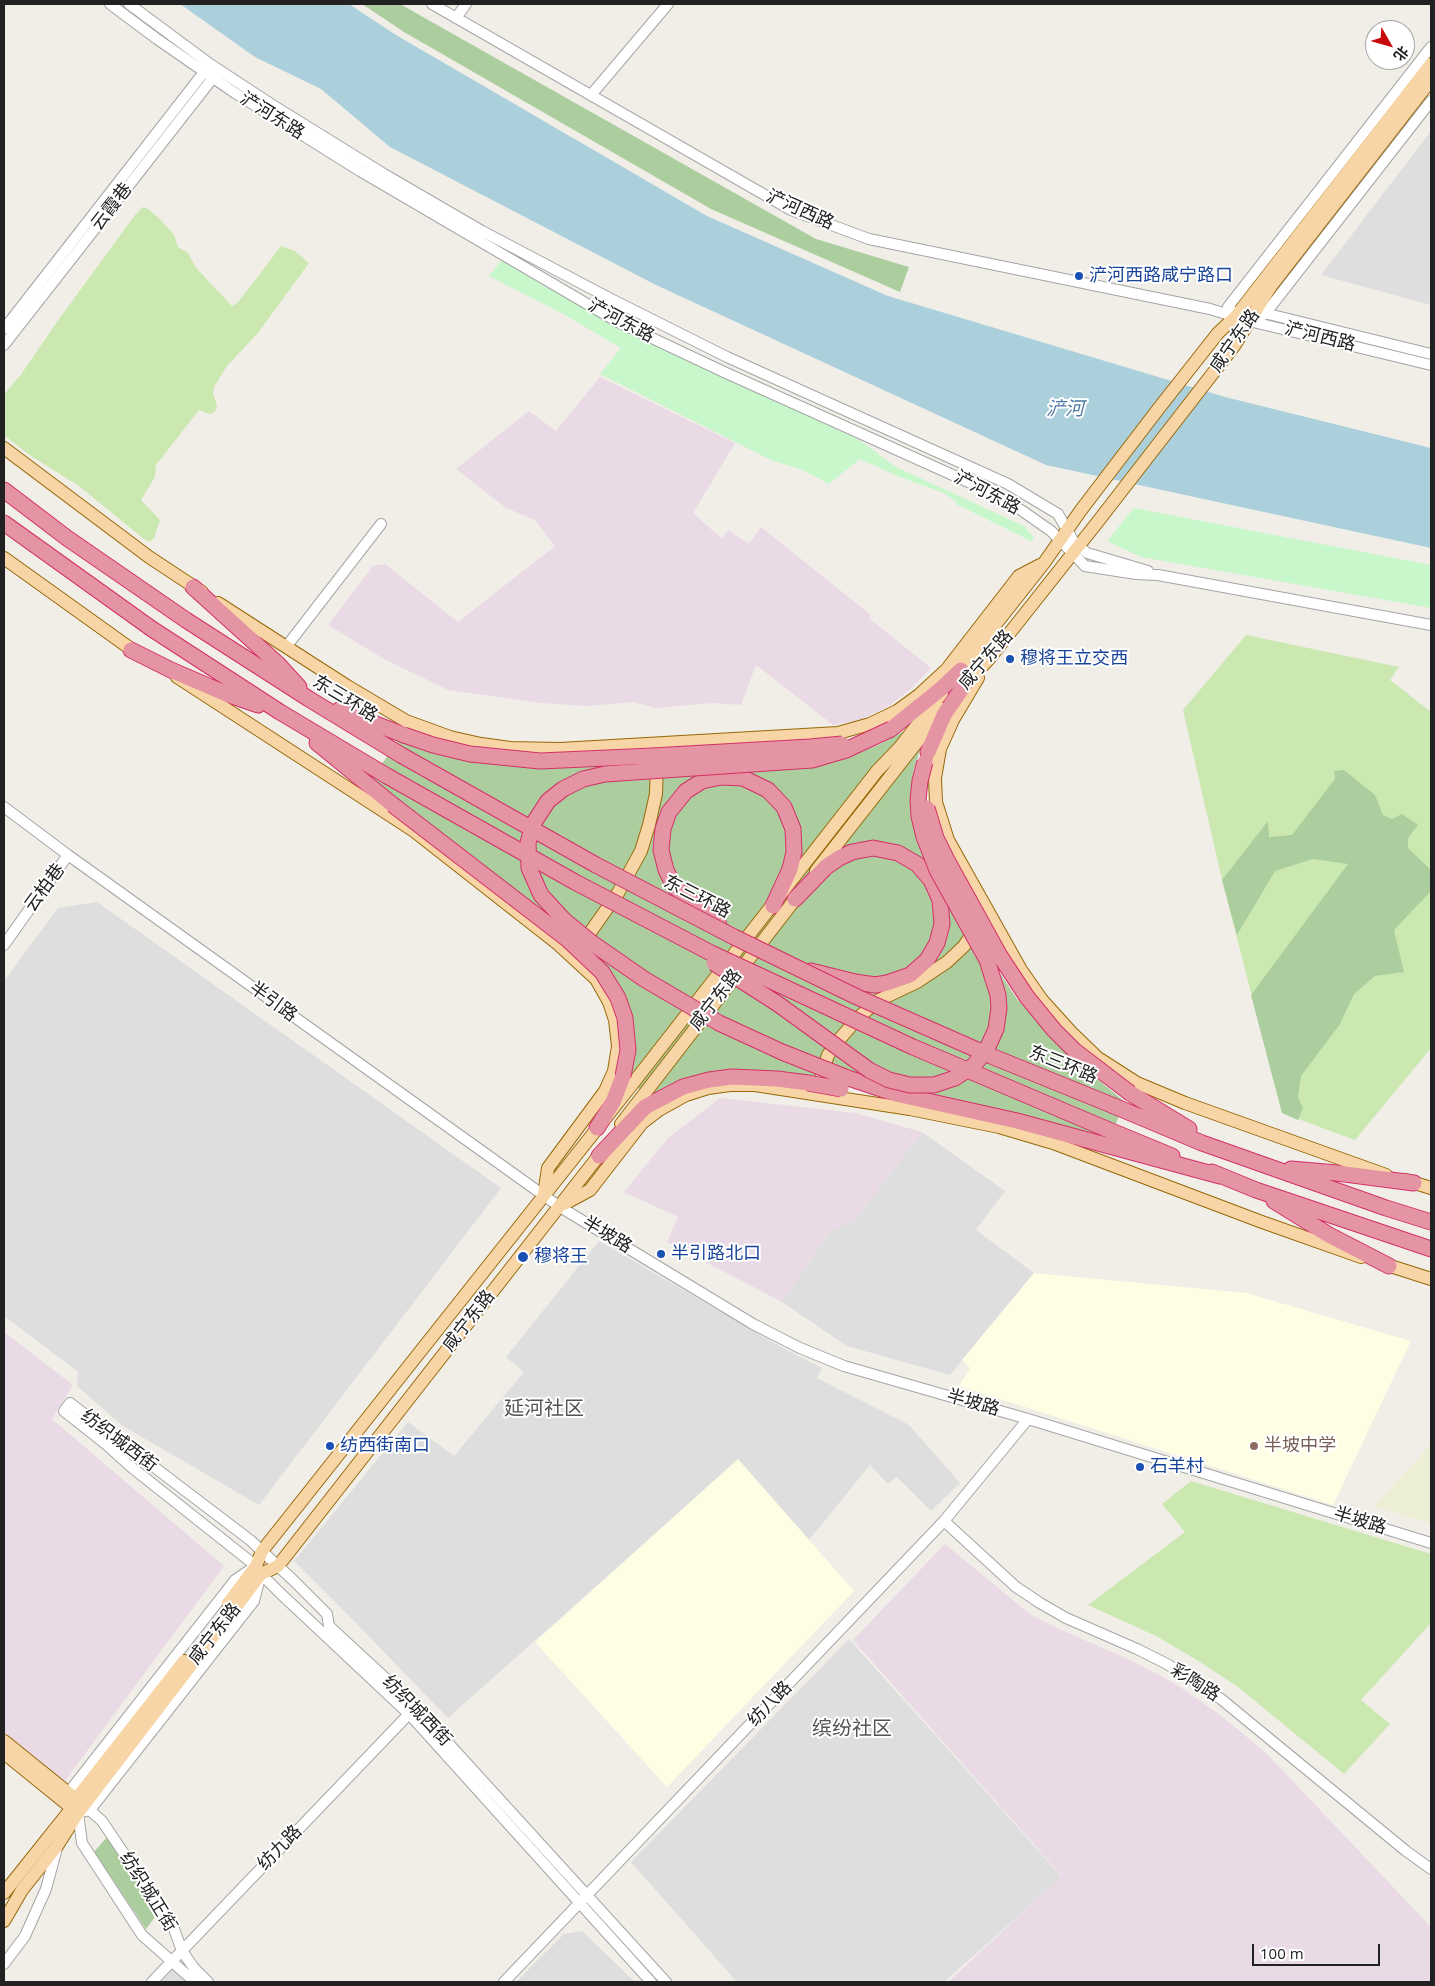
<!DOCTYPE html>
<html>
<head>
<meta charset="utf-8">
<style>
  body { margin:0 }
  #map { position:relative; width:1435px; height:1986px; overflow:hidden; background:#f1eee8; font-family:"Open Sans","Noto Sans SC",sans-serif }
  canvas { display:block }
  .frame { position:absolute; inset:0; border:5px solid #212121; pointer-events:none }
  .north { position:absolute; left:1365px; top:20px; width:50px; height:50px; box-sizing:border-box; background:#fff; border:1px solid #a6a6a6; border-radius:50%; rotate:128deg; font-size:14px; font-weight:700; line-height:20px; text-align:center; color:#212121 }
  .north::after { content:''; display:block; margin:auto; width:18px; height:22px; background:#c80b0a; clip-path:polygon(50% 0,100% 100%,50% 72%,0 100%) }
  .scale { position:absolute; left:1252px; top:1944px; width:128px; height:22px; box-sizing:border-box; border:2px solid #212121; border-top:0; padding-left:6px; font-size:15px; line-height:18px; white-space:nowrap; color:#212121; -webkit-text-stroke:4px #fff; paint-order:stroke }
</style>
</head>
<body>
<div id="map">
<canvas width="1435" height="1986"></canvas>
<div class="frame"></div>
<div class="north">北</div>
<div class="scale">100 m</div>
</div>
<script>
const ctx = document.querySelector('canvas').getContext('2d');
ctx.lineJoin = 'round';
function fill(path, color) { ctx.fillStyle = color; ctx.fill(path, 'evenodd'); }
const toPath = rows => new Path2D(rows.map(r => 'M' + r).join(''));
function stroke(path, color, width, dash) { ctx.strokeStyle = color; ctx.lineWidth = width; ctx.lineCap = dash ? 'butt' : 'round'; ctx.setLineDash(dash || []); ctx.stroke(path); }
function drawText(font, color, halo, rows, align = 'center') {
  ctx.font = font + ' "Open Sans","Noto Sans SC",sans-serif'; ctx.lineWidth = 4; ctx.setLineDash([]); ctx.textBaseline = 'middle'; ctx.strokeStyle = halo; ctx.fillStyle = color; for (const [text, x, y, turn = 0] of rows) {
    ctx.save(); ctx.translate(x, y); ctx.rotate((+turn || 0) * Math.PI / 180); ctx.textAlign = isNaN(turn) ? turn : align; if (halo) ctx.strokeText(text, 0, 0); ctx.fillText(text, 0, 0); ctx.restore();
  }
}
fill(toPath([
  [1431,131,1431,305,1321,275],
  [97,902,501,1188,259,1505,123,1426,77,1386,78,1372,4,1316,4,981,58,908],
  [922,1132,1005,1191,976,1230,1034,1273,950,1375,847,1346,782,1302,831,1230,854,1221],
  [599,1241,785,1349,822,1368,817,1378,909,1425,960,1483,931,1511,897,1477,888,1484,870,1465,809,1540,738,1460,448,1718,353,1620,294,1561,408,1422,454,1456,524,1372,506,1357],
  [849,1639,1062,1877,944,1982,737,1982,631,1862],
  [582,1931,635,1982,516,1982,564,1934],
  [173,1967,189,1982,159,1982]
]), '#dfdede');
fill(toPath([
  [600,377,735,443,693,513,722,539,728,530,749,544,761,527,871,615,869,618,931,668,912,688,889,706,860,720,833,725,756,665,741,705,712,703,656,708,633,702,589,706,541,703,448,690,384,659,328,625,373,566,385,564,458,622,555,546,535,520,506,508,456,469,529,411,556,431],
  [720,1098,855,1113,922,1132,854,1221,831,1230,782,1302,667,1242,678,1217,624,1192,668,1138],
  [4,1332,73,1385,52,1419,224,1566,64,1782,4,1733],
  [945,1544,1031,1615,1055,1627,1132,1661,1174,1683,1219,1714,1266,1753,1431,1927,1431,1982,948,1982,1062,1876,853,1640]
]), '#e9dae6');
fill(toPath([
  [1034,1273,1246,1293,1411,1341,1333,1505,959,1386,970,1368,962,1360],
  [738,1459,854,1591,667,1787,535,1642]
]), '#fefee4');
fill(toPath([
  [1431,1444,1431,1524,1374,1506]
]), '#eceed5');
fill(toPath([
  [143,207,148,209,160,219,174,235,178,247,188,253,197,269,232,306,237,303,250,287,281,246,295,251,309,263,258,333,227,366,214,387,213,393,217,406,215,412,210,414,199,410,156,465,155,477,141,500,160,520,154,538,150,542,145,540,79,486,28,454,4,435,5,393,20,376,59,319,135,215],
  [1246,635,1399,667,1390,680,1431,712,1431,1048,1355,1140,1282,1113,1222,880,1183,710],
  [1191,1481,1431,1554,1431,1623,1361,1700,1390,1724,1344,1774,1238,1687,1197,1660,1156,1636,1088,1605,1185,1532,1162,1504]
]), '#cbe8b1');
fill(toPath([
  [362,4,400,4,816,239,909,267,900,292,711,209,404,32],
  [904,731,921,746,913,773,912,793,997,969,1017,999,1066,1053,1125,1102,1109,1140,840,1084,772,1075,651,1097,626,1080,625,1005,370,781,399,739,848,757,878,745],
  [1344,770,1375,795,1383,815,1392,819,1402,814,1418,825,1408,838,1408,848,1431,870,1431,884,1430,892,1394,930,1404,972,1375,976,1354,994,1340,1024,1301,1076,1298,1097,1303,1108,1298,1120,1282,1113,1251,995,1348,864,1313,859,1275,871,1237,935,1222,880,1268,821,1269,837,1292,835,1335,779,1334,771],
  [107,1837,158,1913,146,1929,94,1852]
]), '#acce9f');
fill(toPath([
  [502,260,542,285,611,321,732,381,852,435,896,467,1024,526,1034,538,1031,541,956,504,957,502,944,493,897,476,860,459,829,484,801,469,773,461,600,374,621,348,563,314,489,276],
  [1134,508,1431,565,1431,608,1141,557,1107,541]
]), '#c8f7cc');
fill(toPath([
  [180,4,349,4,396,35,707,216,888,296,1225,397,1431,448,1431,548,1046,465,656,285,390,147,321,89,255,57]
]), '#abd0dc');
const minor = toPath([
  [110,4,157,39,235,93,360,171,618,322,724,372,986,490,1021,510,1051,531,1085,566,1136,574,1158,575,1431,625],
  [129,4,210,64,271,104,384,174,482,231,611,299,727,357,1008,484,1058,514,1074,542,1087,553,1148,571],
  [432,4,791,210,869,239,1210,309,1249,321,1431,365],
  [456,18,466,4],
  [591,95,668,4],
  [1260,312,1431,354],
  [1236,315,1228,307,1431,47],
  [1250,320,1265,314,1431,101],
  [4,329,208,67],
  [4,345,216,74],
  [286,647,381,524],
  [4,807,68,855,560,1207,753,1324,800,1348,844,1366,1028,1419,1431,1543],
  [4,945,68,855],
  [944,1521,1016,1587,1040,1603,1066,1618,1137,1649,1167,1664,1221,1699,1406,1851,1431,1869],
  [65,1797,235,1580,251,1569],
  [85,1806,102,1821,173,1926,182,1951,194,1968,208,1982],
  [4,1964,25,1936,46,1889,57,1848],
  [152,1982,409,1714],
  [195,1982,142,1935,82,1843,78,1813,90,1810,254,1601,260,1577],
  [504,1982,944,1521,1028,1419],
  [651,1982,409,1714,280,1593,261,1574,256,1566,130,1466,107,1445,64,1411,70,1403,250,1540,293,1580,327,1614,329,1626,410,1701,666,1982]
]);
const major = toPath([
  [4,448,149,557,202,592],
  [4,558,138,654],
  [218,603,347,686,406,721,450,737,481,744,510,748,560,749,838,733,870,724,897,711,919,695,945,671],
  [177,677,414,831,558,944,596,979,609,1002,615,1020,618,1046,614,1071,605,1091,548,1168,544,1195],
  [954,677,1044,563,1081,510,1159,408,1218,333,1236,316,1431,64],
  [940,678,1019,576,1040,565],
  [978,678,953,720,940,749,935,778,936,802,948,840,1021,970,1042,1000,1071,1032,1098,1058,1137,1083,1185,1103,1386,1175],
  [961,689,989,659,1096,524,1234,346,1271,286,1431,80],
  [816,871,943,709],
  [582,944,618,893,641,851,649,825,656,794,657,762],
  [818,1094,823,1070,828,1055,838,1041,857,1019,877,1001,917,982,947,962,964,946,977,927],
  [621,1124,800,893],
  [1405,1180,1431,1188],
  [564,1204,590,1190,642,1123,659,1110,686,1095,708,1088,730,1085,755,1085,910,1109,999,1127,1053,1143,1262,1222,1361,1257],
  [1381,1263,1431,1279],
  [228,1603,256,1566,262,1551,623,1096,877,771,900,747,942,693],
  [4,1741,82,1804],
  [4,1753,78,1813],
  [4,1893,71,1809,76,1799,184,1661],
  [4,1921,22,1890,57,1846,78,1813,261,1574,278,1566,604,1149]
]);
const highway = toPath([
  [4,490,67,538,186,620,309,699,401,755],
  [4,523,152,629,280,712,387,776],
  [193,587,278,664,299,687],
  [131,650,171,670,229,695,258,705],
  [339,710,404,735],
  [891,729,942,688,961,670],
  [317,743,393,805],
  [928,752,944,715,967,681],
  [795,899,826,867,839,858,852,852,873,848,898,853,917,864,931,880,940,900,942,924,937,943,927,960,910,975,887,983,875,985,855,982,811,971],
  [719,925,688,899,674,886,666,870,661,850,663,829,669,812,686,791,702,781,721,777,743,778,768,790,784,807,793,829,794,852,790,869,773,906],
  [845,1077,896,1094,1017,1121,1220,1176],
  [1130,1093,1189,1129],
  [1114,1106,1202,1143,1386,1208,1431,1222],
  [597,1128,613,1102,623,1076],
  [1104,1128,1172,1156],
  [599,1156,645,1107,683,1087,709,1080,732,1077,777,1079,808,1083],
  [1291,1169,1337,1173,1414,1183],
  [1212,1172,1256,1190,1431,1249],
  [1274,1201,1329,1235,1389,1266]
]);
stroke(minor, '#a5a5a5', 12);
stroke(major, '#966807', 14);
stroke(highway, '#d33067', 17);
stroke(minor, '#fff', 10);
stroke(major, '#f8d5a6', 12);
stroke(highway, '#e494a2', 15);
const highwayBridge = toPath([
  [404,735,433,745,470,754,540,761,652,756,810,747,842,744],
  [401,755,596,865,734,937,857,997,991,1056,1114,1106],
  [387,776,575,882,711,953,913,1047,1104,1128],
  [393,805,567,939,602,972,618,998,625,1018,628,1050,623,1076],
  [927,808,936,838,947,860,1000,956,1027,997,1054,1030,1075,1051,1130,1093],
  [714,963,778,1004,869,1070,889,1080,910,1085,934,1085,955,1078,973,1066,986,1051,996,1029,999,1008,998,995,987,960,937,870,924,837,919,816,918,800,920,781,925,762],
  [845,1077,782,1052,719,1023,644,979,592,943,564,920,541,895,529,868,528,843,533,824,548,801,563,789,583,779,605,774,812,760,846,750,891,729],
  [808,1083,841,1089]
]);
stroke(highwayBridge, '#d33067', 17, []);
stroke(highwayBridge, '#e494a2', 15);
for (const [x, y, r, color] of [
  [1079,276,5,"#1a4fb4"],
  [1010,659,5,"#1a4fb4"],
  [661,1254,5,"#1a4fb4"],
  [523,1257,6,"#1a4fb4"],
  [330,1446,5,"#1a4fb4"],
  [1254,1446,5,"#8d6e63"],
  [1140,1467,5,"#1a4fb4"]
]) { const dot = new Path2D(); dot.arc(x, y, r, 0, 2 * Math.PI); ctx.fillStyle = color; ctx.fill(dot); stroke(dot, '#fff', 2); }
drawText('18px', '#212121', '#fff', [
  ["浐河东路",272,116,32],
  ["云霞巷",112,207,-52],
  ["浐河西路",800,210,24],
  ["浐河东路",621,321,28],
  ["浐河西路",1320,337,14],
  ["咸宁东路",1235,341,-55],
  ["浐河东路",987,493,28],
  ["咸宁东路",986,660,-49],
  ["东三环路",345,699,31],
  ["云柏巷",45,888,-54],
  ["东三环路",697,897,27],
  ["咸宁东路",716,1000,-52],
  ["半引路",273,1002,36],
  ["东三环路",1063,1065,22],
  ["半坡路",607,1235,31],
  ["咸宁东路",469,1321,-52],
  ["半坡路",973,1403,16],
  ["纺织城西街",119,1441,37],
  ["半坡路",1360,1521,17],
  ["咸宁东路",215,1634,-52],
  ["彩陶路",1195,1683,32],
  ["纺八路",770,1704,-46],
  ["纺织城西街",417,1711,46],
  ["纺九路",280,1848,-46],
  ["纺织城正街",148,1892,58]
]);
drawText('18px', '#164399', '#fff', [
  ["浐河西路咸宁路口",1089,276],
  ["穆将王立交西",1020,659],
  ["半引路北口",671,1254],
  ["穆将王",534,1257],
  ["纺西街南口",340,1446],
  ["石羊村",1150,1467]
], 'left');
drawText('18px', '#785e54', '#fff', [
  ["半坡中学",1264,1446]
], 'left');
drawText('italic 19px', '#4e79a5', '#fff', [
  ["浐河",1065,410]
]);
drawText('20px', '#545454', '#fff', [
  ["延河社区",544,1409],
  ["缤纷社区",852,1729]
]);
</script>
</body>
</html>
